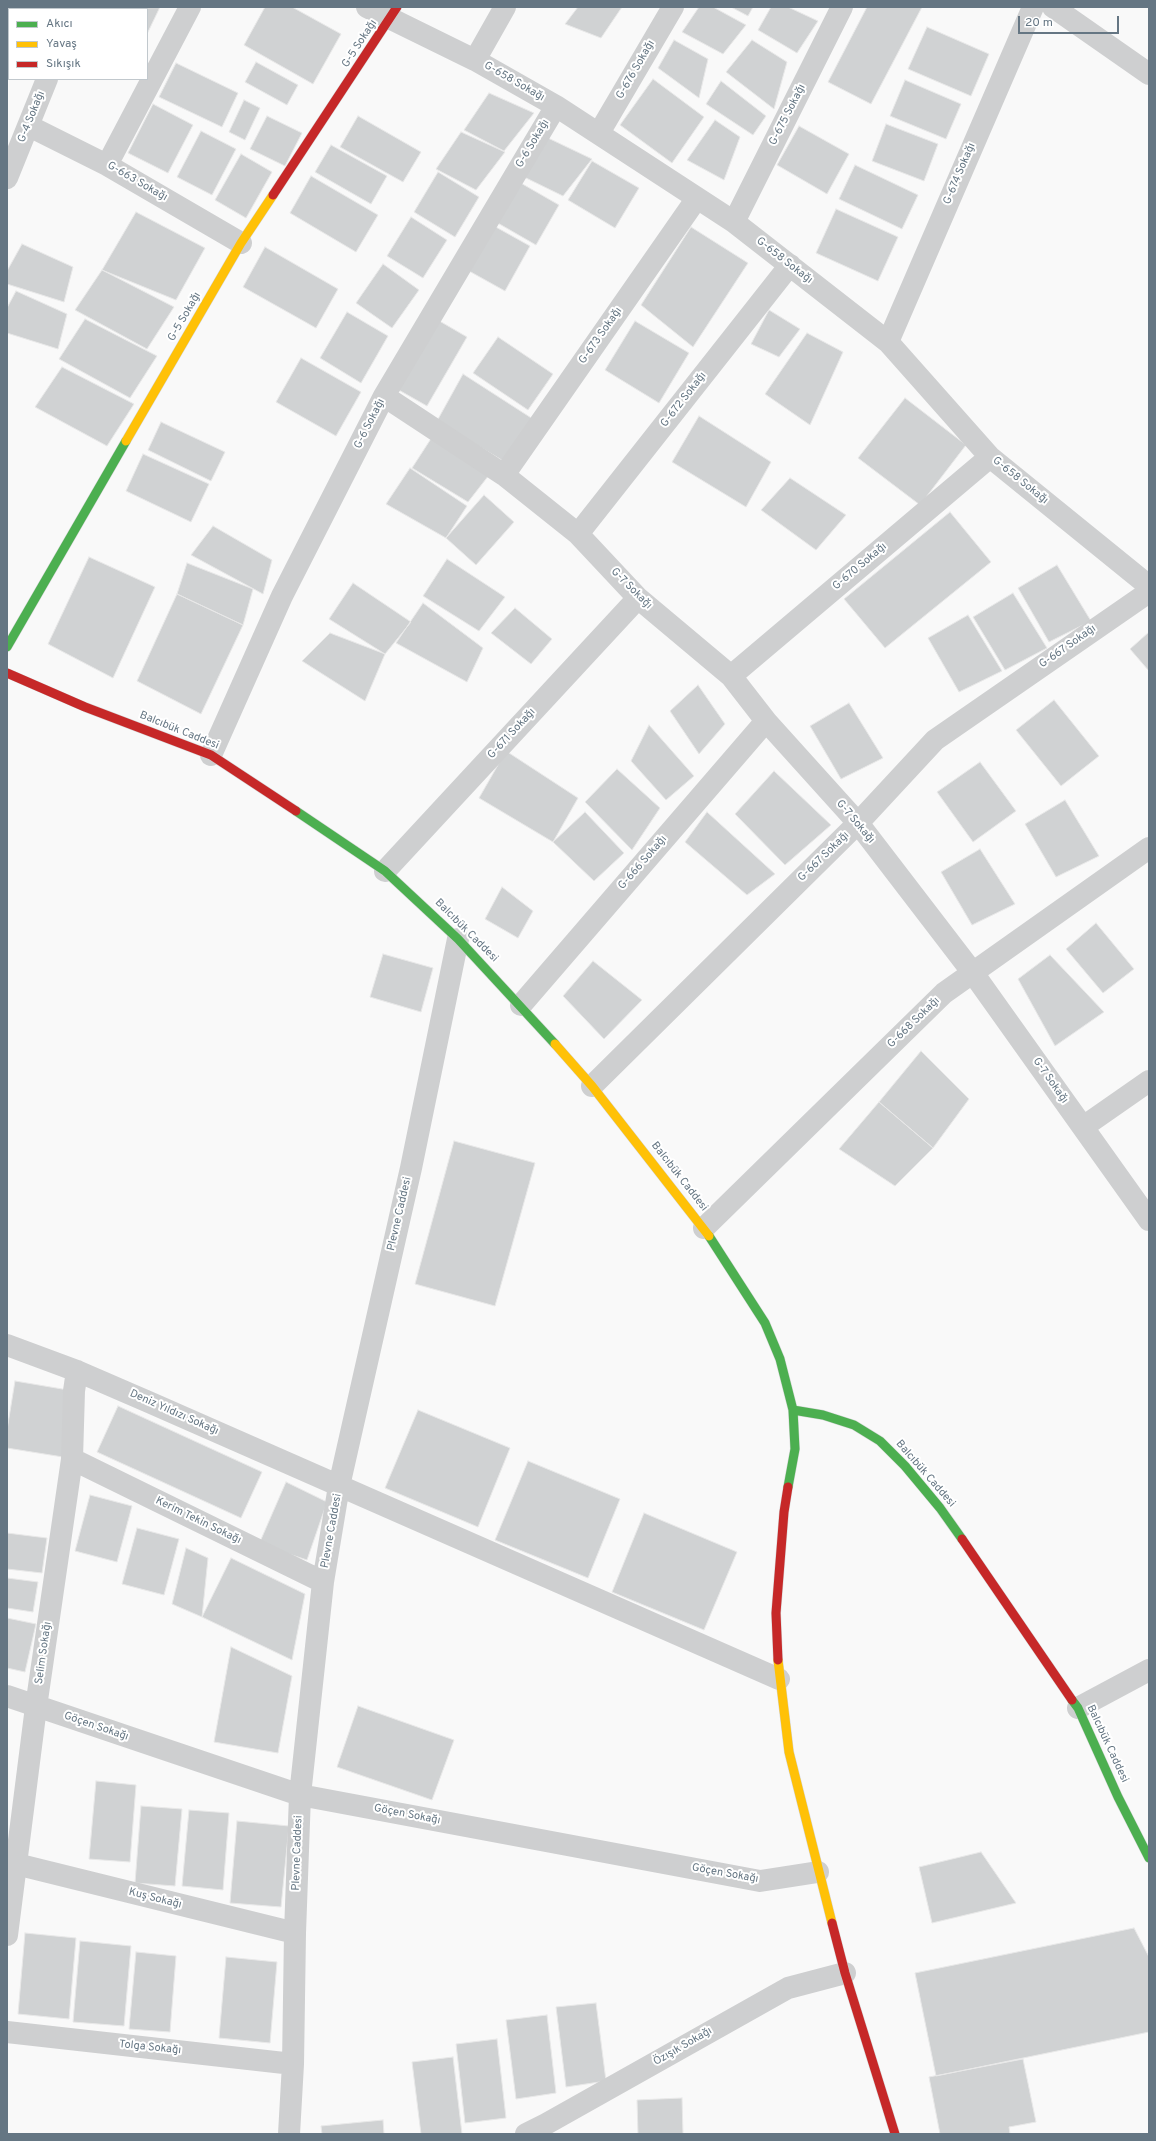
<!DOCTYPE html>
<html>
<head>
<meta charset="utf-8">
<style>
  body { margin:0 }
  #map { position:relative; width:1156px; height:2141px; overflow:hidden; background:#f9f9f9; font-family:Overpass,sans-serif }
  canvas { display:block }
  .frame { position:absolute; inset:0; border:8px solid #657683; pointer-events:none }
  .legend { position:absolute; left:8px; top:8px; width:140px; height:72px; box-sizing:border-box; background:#fff; border:1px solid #c1c8cd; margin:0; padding:5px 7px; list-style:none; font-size:12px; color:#657683 }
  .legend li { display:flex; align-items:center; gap:8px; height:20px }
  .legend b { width:20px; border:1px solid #c1c8cd }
  .scale { position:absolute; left:1018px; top:16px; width:101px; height:18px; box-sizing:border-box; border:2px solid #657683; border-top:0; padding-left:5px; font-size:12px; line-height:14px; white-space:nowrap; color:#657683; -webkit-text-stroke:3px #fff; paint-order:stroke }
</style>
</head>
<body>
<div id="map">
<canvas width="1156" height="2141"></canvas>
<div class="frame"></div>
<ul class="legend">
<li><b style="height:5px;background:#4caf50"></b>Akıcı</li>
<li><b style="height:5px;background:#ffc107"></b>Yavaş</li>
<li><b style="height:5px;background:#c62828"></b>Sıkışık</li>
</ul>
<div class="scale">20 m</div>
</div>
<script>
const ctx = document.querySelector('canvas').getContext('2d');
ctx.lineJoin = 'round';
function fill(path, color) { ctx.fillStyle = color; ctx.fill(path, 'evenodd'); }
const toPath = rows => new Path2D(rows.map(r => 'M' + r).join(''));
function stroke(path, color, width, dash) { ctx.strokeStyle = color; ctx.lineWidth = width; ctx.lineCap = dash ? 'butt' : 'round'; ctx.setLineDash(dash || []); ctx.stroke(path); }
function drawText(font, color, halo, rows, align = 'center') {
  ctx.font = font + ' Overpass,sans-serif'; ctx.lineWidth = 4; ctx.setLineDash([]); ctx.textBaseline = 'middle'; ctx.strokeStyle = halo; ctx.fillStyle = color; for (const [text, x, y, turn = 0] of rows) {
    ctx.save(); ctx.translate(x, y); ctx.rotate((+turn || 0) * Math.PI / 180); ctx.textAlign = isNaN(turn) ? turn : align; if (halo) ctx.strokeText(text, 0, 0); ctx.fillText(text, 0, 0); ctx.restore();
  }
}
const building = toPath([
  [7,7,19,7,19,9,9,9,9,44,7,51,7,7],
  [98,7,160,7,147,34,147,9,97,9,98,7],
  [265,7,292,7,341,34,313,84,244,45,265,7],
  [578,7,622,7,601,38,565,24,578,7],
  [699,7,713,7,746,25,723,54,682,32,699,7],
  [731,7,753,7,748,16,731,7],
  [771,7,788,7,818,21,797,53,758,30,771,7],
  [867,7,922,7,871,104,828,82,867,7],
  [927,27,989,54,971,96,908,69,927,27],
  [674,40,708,59,699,98,658,68,674,40],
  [752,40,787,62,774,109,726,72,752,40],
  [256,62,298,85,287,105,245,82,256,62],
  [176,63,238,93,222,127,159,97,176,63],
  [653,79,704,117,672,163,620,125,653,79],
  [905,80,961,104,946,139,890,116,905,80],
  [721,81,766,116,753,135,706,104,721,81],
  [489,93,534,113,504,151,464,130,489,93],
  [244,100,260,108,245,140,229,132,244,100],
  [153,104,193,125,168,173,128,153,153,104],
  [267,116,302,133,285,166,250,149,267,116],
  [358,116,421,152,403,182,340,147,358,116],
  [715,120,740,137,724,180,687,160,715,120],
  [886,124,938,144,924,181,872,161,886,124],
  [799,126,849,154,827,194,777,165,799,126],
  [201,131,236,149,212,195,177,177,201,131],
  [461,132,505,152,476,190,436,169,461,132],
  [548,138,592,159,563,196,522,176,548,138],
  [331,145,387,176,371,204,315,172,331,145],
  [241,154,272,172,246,218,215,200,241,154],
  [592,161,639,188,615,228,568,200,592,161],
  [855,165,918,195,902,229,839,199,855,165],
  [438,172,479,197,455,237,414,212,438,172],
  [311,176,378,215,356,252,290,213,311,176],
  [519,182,559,205,536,245,496,222,519,182],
  [836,209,898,237,878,281,816,253,836,209],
  [136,212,205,248,176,300,102,270,136,212],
  [411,217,447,240,423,278,387,256,411,217],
  [494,226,530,246,505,291,469,271,494,226],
  [691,227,748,263,693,347,641,305,691,227],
  [22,244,73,267,64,302,7,284,7,271,22,244],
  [265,247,338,289,316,328,243,287,265,247],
  [383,264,419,290,392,328,356,303,383,264],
  [102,270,174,307,147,349,75,310,102,270],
  [16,291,67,314,58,349,7,333,7,308,16,291],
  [769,310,800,329,779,357,751,344,769,310],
  [347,312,388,336,361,383,320,358,347,312],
  [85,319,157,356,130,398,59,359,85,319],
  [436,319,467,337,427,406,397,389,436,319],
  [635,321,689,353,659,403,605,370,635,321],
  [807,333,843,352,810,425,765,394,807,333],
  [498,337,553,374,528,410,473,373,498,337],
  [301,358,361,392,336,436,276,402,301,358],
  [62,367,134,404,107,446,35,407,62,367],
  [463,374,536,421,510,465,437,421,463,374],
  [905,398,966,445,920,505,858,458,905,398],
  [699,416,771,462,746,507,672,462,699,416],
  [161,422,225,452,211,481,148,450,161,422],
  [436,431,493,470,468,502,412,468,436,431],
  [143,454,209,484,191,522,126,491,143,454],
  [410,468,467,506,446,538,386,504,410,468],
  [790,478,846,515,816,550,761,510,790,478],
  [484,495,514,522,476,565,446,538,484,495],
  [950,512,991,562,885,648,844,599,950,512],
  [213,526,272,560,263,594,191,555,213,526],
  [89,557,155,587,113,678,48,644,89,557],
  [447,559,505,597,479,631,423,596,447,559],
  [187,563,253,589,243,625,177,594,187,563],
  [1057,565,1091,621,1049,642,1018,588,1057,565],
  [353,583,411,622,385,654,329,619,353,583],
  [1013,593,1047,648,1005,670,973,617,1013,593],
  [177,594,243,625,201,714,137,681,177,594],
  [423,603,483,648,467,682,396,643,423,603],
  [515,608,552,639,531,664,491,633,515,608],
  [968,615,1002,671,959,692,928,638,968,615],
  [1149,632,1149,671,1130,649,1149,632],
  [330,633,385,654,365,701,302,661,330,633],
  [698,685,725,724,699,754,670,711,698,685],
  [1054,700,1099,756,1061,786,1016,730,1054,700],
  [849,703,883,758,841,779,810,726,849,703],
  [649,725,694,776,666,800,631,761,649,725],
  [506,751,578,798,553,842,479,798,506,751],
  [980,762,1016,811,973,842,937,792,980,762],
  [617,769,660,808,632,850,585,802,617,769],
  [774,771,831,825,785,865,735,814,774,771],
  [1065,800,1099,856,1056,877,1025,824,1065,800],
  [585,812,624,853,594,881,553,842,585,812],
  [707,812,775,874,747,895,685,842,707,812],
  [980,849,1015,904,972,925,941,872,980,849],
  [502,887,533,911,518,938,485,919,502,887],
  [1096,923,1134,969,1103,993,1066,949,1096,923],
  [383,954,433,968,421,1012,370,997,383,954],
  [1050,955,1104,1012,1055,1046,1018,979,1050,955],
  [593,961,642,1000,604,1039,563,996,593,961],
  [921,1051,969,1099,933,1148,879,1102,921,1051],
  [879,1102,933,1148,895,1186,839,1149,879,1102],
  [454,1141,535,1163,495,1306,415,1284,454,1141],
  [15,1381,74,1391,63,1457,7,1448,7,1430,15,1381],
  [118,1406,262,1472,241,1518,97,1452,118,1406],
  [418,1410,510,1448,478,1527,385,1488,418,1410],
  [528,1461,620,1499,588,1578,495,1540,528,1461],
  [286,1482,327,1502,307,1560,259,1544,286,1482],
  [90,1495,132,1506,117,1562,75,1551,90,1495],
  [644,1513,737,1552,704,1630,612,1592,644,1513],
  [137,1528,179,1539,164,1595,122,1584,137,1528],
  [7,1533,47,1538,42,1573,7,1569,7,1533],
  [186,1548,208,1558,202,1617,172,1604,186,1548],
  [231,1558,305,1594,292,1660,202,1617,231,1558],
  [7,1578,38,1582,33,1612,7,1608,7,1578],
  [7,1618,36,1624,25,1672,7,1668,7,1618],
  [231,1647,292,1676,278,1753,214,1742,231,1647],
  [358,1706,454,1740,432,1800,337,1767,358,1706],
  [96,1781,136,1785,130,1862,89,1859,96,1781],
  [141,1806,182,1809,175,1886,135,1883,141,1806],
  [189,1810,229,1813,223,1890,182,1886,189,1810],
  [237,1821,289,1826,281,1907,230,1903,237,1821],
  [981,1852,1016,1903,932,1923,919,1867,981,1852],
  [1134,1928,1149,1957,1149,2032,936,2076,915,1973,1134,1928],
  [25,1933,76,1938,69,2019,18,2014,25,1933],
  [80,1941,131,1946,124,2026,73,2022,80,1941],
  [136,1952,176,1956,170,2032,129,2029,136,1952],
  [226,1957,277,1962,270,2043,219,2038,226,1957],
  [596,2003,606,2081,566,2087,556,2007,596,2003],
  [547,2015,556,2093,516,2099,506,2020,547,2015],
  [497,2039,506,2118,465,2123,456,2044,497,2039],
  [453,2057,462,2134,421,2134,412,2062,453,2057],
  [1023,2059,1036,2122,1009,2127,1010,2134,940,2134,929,2077,1023,2059],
  [682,2098,683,2134,638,2134,637,2100,682,2098],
  [383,2120,384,2134,322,2134,321,2126,383,2120]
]);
fill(building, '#d0d2d3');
stroke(building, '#e8e8e8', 1);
const fast = toPath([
  [7,647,126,441],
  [296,811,385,871,458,939,555,1044],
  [709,1236,765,1323,780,1359,793,1410,795,1449,788,1487],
  [793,1410,823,1415,854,1425,880,1441,905,1466,940,1508,962,1539],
  [1072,1700,1078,1708,1118,1797,1149,1858]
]);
const slow = toPath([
  [126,441,241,243,273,195],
  [555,1044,592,1086,709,1236],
  [778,1660,789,1752,832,1923]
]);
const jam = toPath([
  [273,195,397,7],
  [7,673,85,707,211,755,296,811],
  [962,1539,1072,1700],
  [778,1660,776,1613,784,1512,788,1487],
  [832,1923,845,1973,895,2134]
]);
stroke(fast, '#d5d6d7', 10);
stroke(slow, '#d5d6d7', 10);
stroke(jam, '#d5d6d7', 10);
stroke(toPath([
  [367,7,475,60,556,106,734,222,888,342,990,457,1149,586],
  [1053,7,1149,74],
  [74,9,75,7],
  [475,60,505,7],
  [29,126,107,165,241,243],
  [599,133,673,7],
  [107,165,190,7],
  [7,178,47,79],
  [734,222,842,7],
  [888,342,1033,7],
  [384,396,504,475,578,534,638,598,731,676,766,721,858,823,973,973,1149,1220],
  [504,475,697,198],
  [578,534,790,265],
  [731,676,990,457],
  [211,755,282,596,384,396,556,106],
  [385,871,638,598],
  [521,1005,766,721],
  [592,1086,858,823,935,740,1149,592],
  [1083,1127,1149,1081],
  [704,1228,944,993,1149,848],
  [7,1345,77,1371,151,1403,779,1679],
  [72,1459,323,1582],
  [7,1696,300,1795,760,1881,818,1872],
  [1078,1708,1149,1670],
  [16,1864,295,1933],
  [7,1935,36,1707,72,1459,74,1391,77,1371],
  [7,2032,293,2064],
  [289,2134,293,2064,295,1933,300,1795,323,1582,339,1486,411,1168,458,939],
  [526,2134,546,2124,788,1988,845,1973]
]), '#cecfd0', 22);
stroke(fast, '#4caf50', 9);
stroke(slow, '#ffc107', 9);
stroke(jam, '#c62828', 9);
drawText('11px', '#657683', '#fff', [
  ["G-5 Sokağı",360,44,-57],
  ["G-676 Sokağı",636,70,-60],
  ["G-658 Sokağı",514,82,30],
  ["G-675 Sokağı",788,115,-63],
  ["G-4 Sokağı",32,117,-68],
  ["G-6 Sokağı",533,144,-59],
  ["G-674 Sokağı",960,174,-67],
  ["G-663 Sokağı",137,182,30],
  ["G-658 Sokağı",784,261,38],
  ["G-5 Sokağı",185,317,-60],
  ["G-673 Sokağı",601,336,-55],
  ["G-672 Sokağı",684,400,-52],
  ["G-6 Sokağı",370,424,-63],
  ["G-658 Sokağı",1020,481,39],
  ["G-670 Sokağı",860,567,-40],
  ["G-7 Sokağı",631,589,45],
  ["G-667 Sokağı",1068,647,-35],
  ["Balcıbük Caddesi",179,731,22],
  ["G-671 Sokağı",512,734,-47],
  ["G-7 Sokağı",855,822,50],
  ["G-667 Sokağı",824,857,-44],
  ["G-666 Sokağı",643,863,-49],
  ["Balcıbük Caddesi",466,931,45],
  ["G-668 Sokağı",914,1023,-44],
  ["G-7 Sokağı",1050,1081,55],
  ["Balcıbük Caddesi",679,1177,52],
  ["Plevne Caddesi",400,1214,-77],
  ["Deniz Yıldızı Sokağı",174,1413,24],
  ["Balcıbük Caddesi",925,1474,49],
  ["Kerim Tekin Sokağı",198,1521,26],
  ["Plevne Caddesi",332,1531,-80],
  ["Selim Sokağı",44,1653,-82],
  ["Göçen Sokağı",96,1727,19],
  ["Balcıbük Caddesi",1107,1744,65],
  ["Göçen Sokağı",407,1815,11],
  ["Plevne Caddesi",298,1853,-88],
  ["Göçen Sokağı",725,1874,10],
  ["Kuş Sokağı",155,1899,14],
  ["Özışık Sokağı",683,2047,-30],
  ["Tolga Sokağı",150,2048,6]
]);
</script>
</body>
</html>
